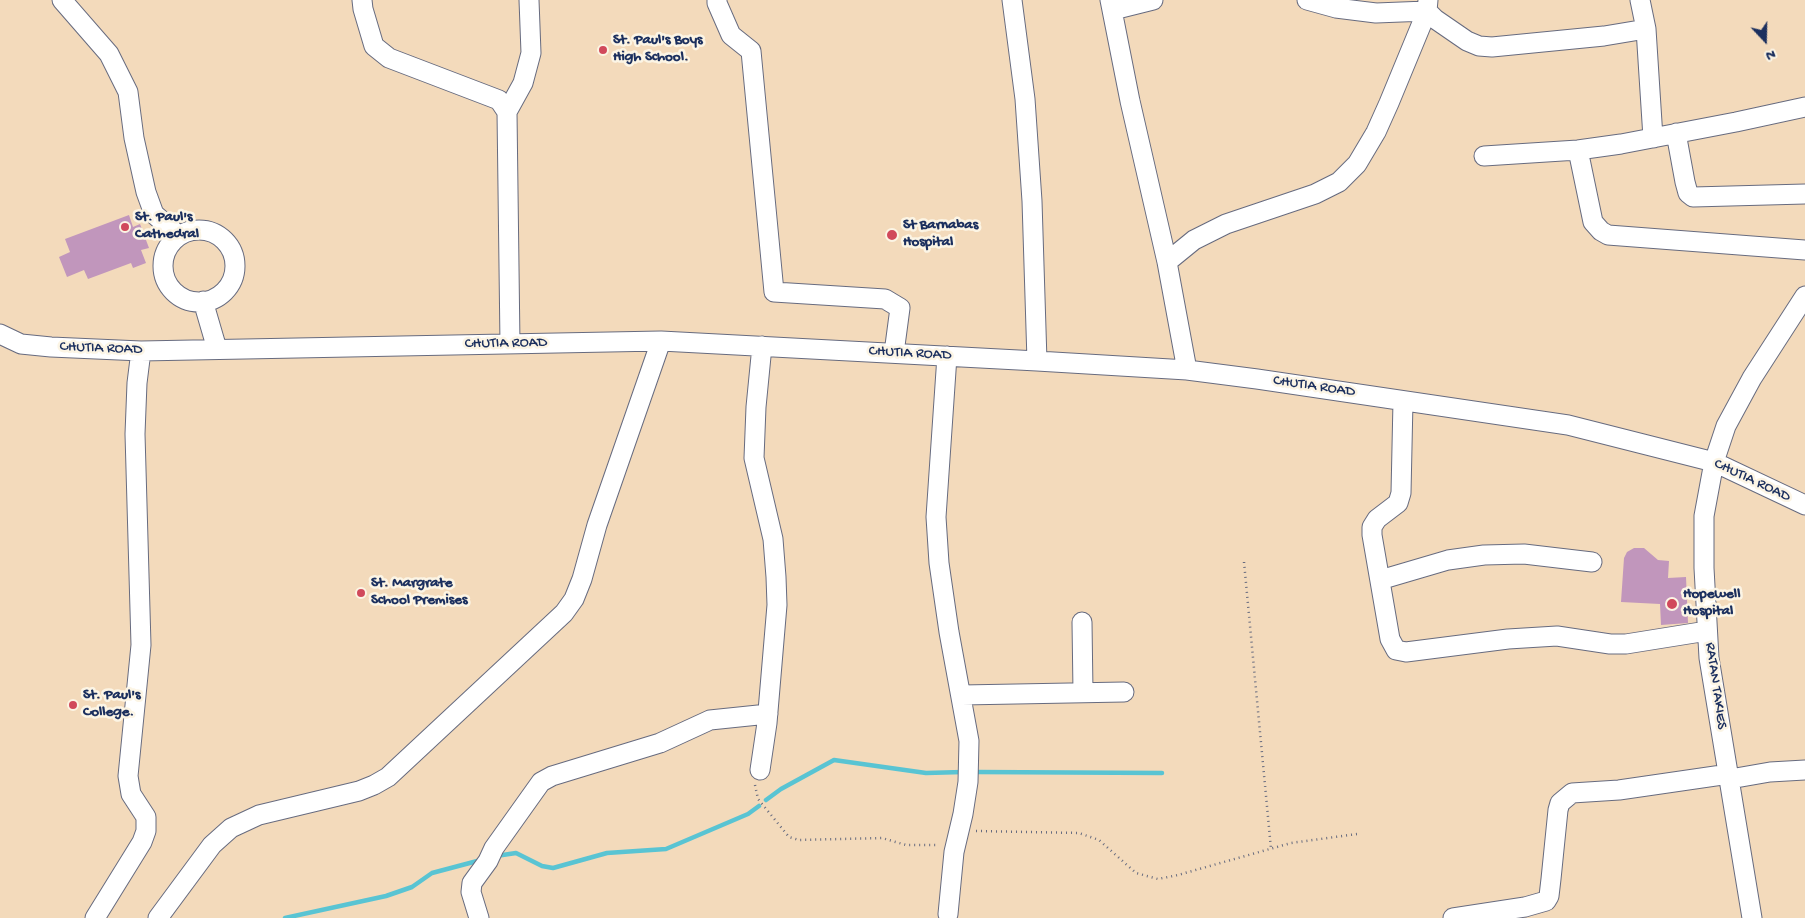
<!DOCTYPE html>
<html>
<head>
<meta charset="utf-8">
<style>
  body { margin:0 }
  #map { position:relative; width:1805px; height:918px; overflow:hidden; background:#f3dabb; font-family:"Gochi Hand",sans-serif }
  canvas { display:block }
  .north { position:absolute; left:1740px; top:15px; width:50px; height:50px; -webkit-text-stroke:4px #fcf5e5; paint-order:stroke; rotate:159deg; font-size:14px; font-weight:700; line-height:20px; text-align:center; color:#1b2f5e }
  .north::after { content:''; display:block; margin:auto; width:18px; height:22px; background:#1b2f5e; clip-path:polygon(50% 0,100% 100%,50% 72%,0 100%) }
</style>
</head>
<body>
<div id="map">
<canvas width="1805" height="918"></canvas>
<div class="north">N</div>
</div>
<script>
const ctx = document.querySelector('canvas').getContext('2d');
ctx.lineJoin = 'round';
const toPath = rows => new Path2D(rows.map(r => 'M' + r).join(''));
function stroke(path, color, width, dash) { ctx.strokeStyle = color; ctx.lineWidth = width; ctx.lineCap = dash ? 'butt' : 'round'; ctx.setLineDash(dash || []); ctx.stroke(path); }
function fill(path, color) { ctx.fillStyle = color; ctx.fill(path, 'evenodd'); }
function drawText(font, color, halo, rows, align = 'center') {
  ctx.font = font + ' "Gochi Hand",sans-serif'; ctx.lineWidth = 5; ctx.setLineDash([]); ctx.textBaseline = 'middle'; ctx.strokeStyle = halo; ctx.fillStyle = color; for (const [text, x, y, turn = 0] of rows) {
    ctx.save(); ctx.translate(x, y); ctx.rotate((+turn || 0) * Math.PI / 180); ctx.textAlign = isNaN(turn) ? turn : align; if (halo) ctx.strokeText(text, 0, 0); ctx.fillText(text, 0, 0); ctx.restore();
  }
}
stroke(toPath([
  [976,772,1162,773],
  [766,800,781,789,834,760,926,773,963,772],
  [496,856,516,853,542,866,553,868,607,853,666,849,748,814,759,806],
  [285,918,386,896,412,887,432,873,481,860]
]), '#59c4d3', 4.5);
fill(toPath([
  [129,215,133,227,140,224,149,248,141,250,146,263,133,268,131,263,88,279,84,270,67,277,59,257,70,252,65,239],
  [1634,548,1644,548,1658,560,1669,561,1668,578,1686,577,1688,623,1661,625,1660,604,1621,602,1624,558,1627,552]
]), '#c196bc');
const minor = toPath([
  [62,0,109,54,128,92,134,138,146,192,154,214,179,236],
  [362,0,363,9,374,46,389,58,499,100,507,112,510,344],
  [717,0,717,3,731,35,751,51,774,292,885,299,900,308,894,353],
  [1012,0,1025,99,1032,201,1037,361],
  [1110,0,1130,101,1167,262,1187,370],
  [1307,0,1336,8,1376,13,1427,11,1435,19,1467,41,1479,46,1492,47,1604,36,1646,29],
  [1640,0,1646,29,1653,138],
  [1113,10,1153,0],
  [507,112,523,83,531,53,529,0],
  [1676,133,1685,182,1688,193,1693,197,1805,194],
  [1578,150,1593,222,1601,231,1608,235,1805,250],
  [1484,156,1578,150,1621,144,1736,122,1805,107],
  '163 266a36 36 0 1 1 72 0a36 36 0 1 1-72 0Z',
  [1167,262,1194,240,1226,224,1315,194,1339,182,1357,164,1376,132,1389,103,1427,11,1428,0],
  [203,301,217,349],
  [0,334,21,344,51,347,141,351,661,341,1037,361,1187,370,1257,379,1568,425,1714,462,1805,505],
  [947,356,936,517,939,563,949,632,969,741,968,782,963,814,954,852,948,914],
  [1403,401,1401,493,1398,503,1377,519,1372,527,1372,535,1390,639,1396,650,1406,652,1508,639,1557,636,1610,644,1626,644,1707,631],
  [1380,580,1448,560,1484,555,1524,554,1592,562],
  [1082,622,1083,692],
  [962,695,1124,692],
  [760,770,767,723,777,605,776,577,773,539,754,458,756,407,762,346],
  [1730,779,1770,772,1805,770],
  [95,918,142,842,146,831,146,817,131,794,128,776,141,645,135,434,137,383,141,351],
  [158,918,212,845,231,828,259,815,359,791,374,785,388,777,564,613,574,599,582,579,597,525,661,341],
  [479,918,471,892,472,883,488,861,494,848,541,782,552,776,660,743,710,720,768,714],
  [1453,918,1525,907,1546,901,1549,896,1551,879,1558,810,1560,803,1572,793,1619,790,1729,774],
  [1752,918,1709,658,1704,568,1704,516,1714,462,1726,426,1752,378,1805,296]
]);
stroke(minor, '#676b7f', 21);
stroke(toPath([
  [1244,562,1271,849],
  [755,785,758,799,789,837,799,840,882,838,906,845,939,845],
  [976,831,1079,833,1099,840,1136,873,1158,879,1178,875,1291,843,1357,834]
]), '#676b7f', 2.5, [1, 4]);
stroke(minor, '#fff', 19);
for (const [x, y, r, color] of [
  [603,50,5,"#d1495b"],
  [125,227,5,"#d1495b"],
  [892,235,6,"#d1495b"],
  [361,593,5,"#d1495b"],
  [1672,604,6,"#d1495b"],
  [73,705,5,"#d1495b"]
]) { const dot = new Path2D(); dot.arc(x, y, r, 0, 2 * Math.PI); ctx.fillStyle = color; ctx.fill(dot); stroke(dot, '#fcf5e5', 2); }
drawText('bold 15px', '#1b2f5e', '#fcf5e5', [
  ["St. Paul's Boys",613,41],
  ["High School.",613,58],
  ["St. Paul's",135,218],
  ["Cathedral",135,235],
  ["St Barnabas",903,226],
  ["Hospital",903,243],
  ["St. Margrate",371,584],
  ["School Premises",371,601],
  ["Hopewell",1683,595],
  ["Hospital",1683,612],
  ["St. Paul's",83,696],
  ["College.",83,713]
], 'left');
drawText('15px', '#1b2f5e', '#fcf5e5', [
  ["CHUTIA ROAD",506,344,-1],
  ["CHUTIA ROAD",101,349,2],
  ["CHUTIA ROAD",910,354,3],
  ["CHUTIA ROAD",1314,387,8],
  ["CHUTIA ROAD",1752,481,25],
  ["RATAN TAKIES",1715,686,82]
]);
</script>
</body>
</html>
